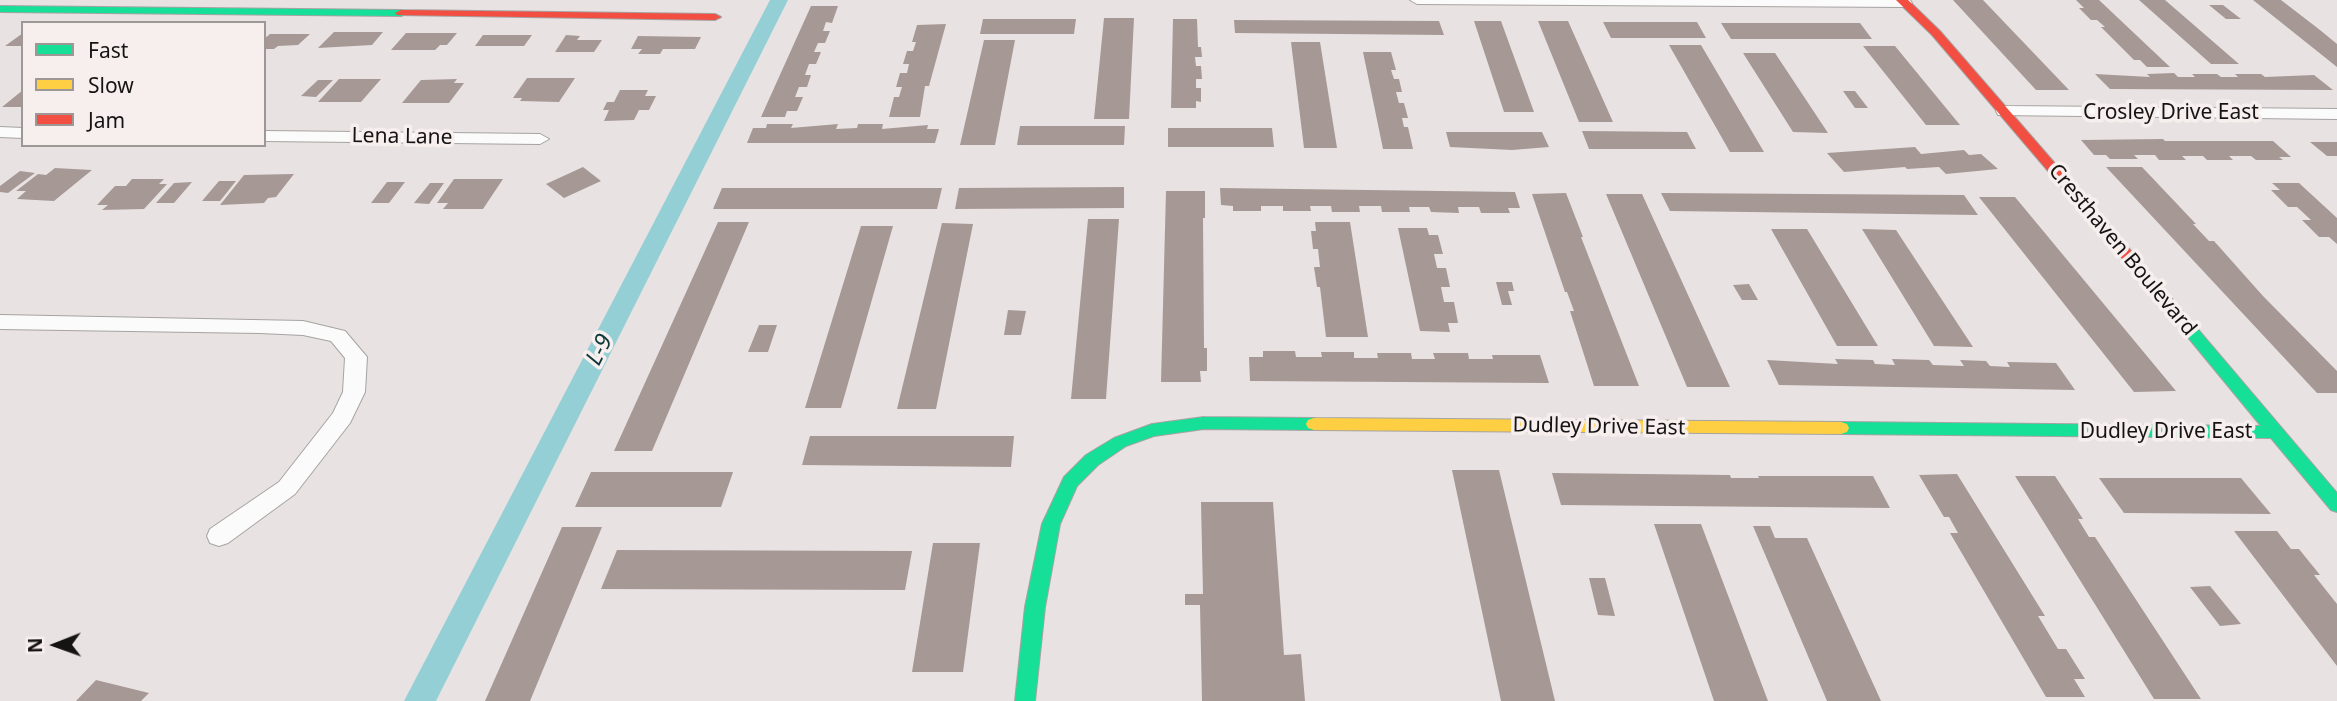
<!DOCTYPE html>
<html>
<head>
<meta charset="utf-8">
<style>
  body { margin:0 }
  #map { position:relative; width:2337px; height:701px; overflow:hidden; background:#e8e3e2; font-family:"Noto Sans",sans-serif }
  canvas { display:block }
  .legend { position:absolute; left:21px; top:21px; width:245px; height:126px; box-sizing:border-box; background:#f7efed; border:2px solid #9d9796; margin:0; padding:9px 12px; list-style:none; font-size:21px; color:#161413 }
  .legend li { display:flex; align-items:center; gap:14px; height:35px }
  .legend b { width:35px; border:2px solid #9d9796 }
  .north { position:absolute; left:21px; top:610px; width:70px; height:70px; -webkit-text-stroke:5px #f7efed; paint-order:stroke; rotate:269deg; font-size:19px; font-weight:700; line-height:28px; text-align:center; color:#161413 }
  .north::after { content:''; display:block; margin:auto; width:24px; height:32px; background:#161413; clip-path:polygon(50% 0,100% 100%,50% 72%,0 100%) }
</style>
</head>
<body>
<div id="map">
<canvas width="2337" height="701"></canvas>
<ul class="legend">
<li><b style="height:9px;background:#16e098"></b>Fast</li>
<li><b style="height:9px;background:#ffcf43"></b>Slow</li>
<li><b style="height:9px;background:#f24e42"></b>Jam</li>
</ul>
<div class="north">N</div>
</div>
<script>
const ctx = document.querySelector('canvas').getContext('2d');
ctx.lineJoin = 'round';
const toPath = rows => new Path2D(rows.map(r => 'M' + r).join(''));
function fill(path, color) { ctx.fillStyle = color; ctx.fill(path, 'evenodd'); }
function stroke(path, color, width, dash) { ctx.strokeStyle = color; ctx.lineWidth = width; ctx.lineCap = dash ? 'butt' : 'round'; ctx.setLineDash(dash || []); ctx.stroke(path); }
function drawText(font, color, halo, rows, align = 'center') {
  ctx.font = font + ' "Noto Sans",sans-serif'; ctx.lineWidth = 7; ctx.setLineDash([]); ctx.textBaseline = 'middle'; ctx.strokeStyle = halo; ctx.fillStyle = color; for (const [text, x, y, turn = 0] of rows) {
    ctx.save(); ctx.translate(x, y); ctx.rotate((+turn || 0) * Math.PI / 180); ctx.textAlign = isNaN(turn) ? turn : align; if (halo) ctx.strokeText(text, 0, 0); ctx.fillText(text, 0, 0); ctx.restore();
  }
}
fill(toPath([
  [770,0,788,0,436,701,404,701,770,0]
]), '#94cfd5');
fill(toPath([
  [1953,0,1983,0,2069,90,2036,90],
  [2076,0,2099,0,2170,67,2147,67,2140,60,2134,60,2101,27,2105,27,2097,20,2091,20,2079,8,2084,8],
  [2139,0,2165,0,2239,64,2211,64],
  [2253,0,2281,0,2320,30,2337,44,2337,67],
  [2209,5,2223,5,2241,19,2226,19],
  [811,6,838,6,832,23,826,22,823,31,830,31,825,43,818,43,814,52,821,52,816,64,809,64,805,75,811,75,807,87,799,87,795,97,803,97,797,111,787,111,785,117,761,117],
  [1104,18,1134,18,1129,119,1094,119],
  [983,19,1076,19,1074,34,980,34],
  [1173,19,1197,19,1198,47,1201,47,1202,57,1195,57,1196,66,1201,66,1202,79,1196,79,1196,88,1201,88,1201,102,1196,101,1196,108,1171,108],
  [1234,20,1439,21,1444,35,1235,33],
  [1474,21,1501,21,1534,112,1504,112],
  [1538,21,1568,21,1613,122,1579,122],
  [1603,22,1697,22,1706,38,1611,38],
  [1721,23,1860,23,1872,39,1731,39],
  [946,24,929,86,925,86,920,117,889,117,894,97,899,97,902,87,896,87,900,73,907,73,909,64,903,64,907,51,913,51,916,42,912,42,917,25],
  [334,32,383,32,372,45,318,48],
  [23,33,23,46,5,46],
  [406,33,457,33,447,45,440,45,435,50,391,50],
  [270,34,310,34,298,45,278,46,274,49,264,49,264,39],
  [483,35,532,35,524,46,475,46],
  [566,35,580,36,577,40,602,40,594,52,555,52],
  [638,36,701,37,695,49,663,49,660,54,638,54,642,49,631,49],
  [984,40,1015,40,995,145,960,145],
  [1291,42,1320,42,1337,148,1304,148],
  [1669,45,1701,45,1764,152,1730,152],
  [1863,46,1895,46,1960,125,1926,125],
  [1363,52,1391,52,1396,70,1391,70,1394,79,1399,79,1402,92,1396,92,1399,103,1404,103,1408,118,1402,118,1404,127,1408,127,1413,149,1383,149],
  [1743,53,1775,53,1828,133,1793,132],
  [2174,73,2178,77,2195,77,2192,74,2217,74,2221,77,2238,77,2235,74,2261,74,2265,77,2314,75,2333,90,2110,89,2095,74,2150,77,2147,74],
  [527,78,575,78,559,102,520,101,522,98,513,98],
  [339,79,381,79,361,102,318,102],
  [457,79,454,83,464,83,449,103,402,103,421,80],
  [318,80,333,80,316,97,301,96],
  [23,90,23,107,2,107],
  [620,90,648,90,645,96,656,96,649,110,639,110,634,120,604,121,609,110,603,110,607,102,614,102],
  [1843,91,1855,91,1868,108,1855,108],
  [767,124,793,124,791,128,838,124,836,129,857,128,858,124,883,124,882,129,928,125,927,129,939,129,935,143,747,143,753,128,766,128],
  [1020,126,1125,126,1124,145,1017,145],
  [1168,128,1272,128,1274,147,1168,147],
  [1582,131,1687,132,1696,149,1589,149],
  [1446,132,1542,132,1549,147,1512,150,1450,147],
  [2163,139,2165,141,2273,141,2291,157,2279,157,2283,160,2256,160,2251,156,2229,156,2233,160,2207,160,2203,156,2182,156,2186,160,2159,160,2155,155,2134,155,2138,159,2110,159,2106,155,2094,155,2081,140],
  [2310,142,2337,142,2337,156,2327,156],
  [1915,147,1921,154,1964,150,1969,155,1981,154,1998,169,1946,174,1939,167,1907,169,1905,167,1844,172,1827,153],
  [583,167,601,181,564,198,546,184],
  [2106,167,2142,167,2196,224,2193,224,2209,241,2214,241,2263,296,2337,371,2337,393,2317,393],
  [55,168,92,170,54,201,17,199,26,191,16,191,38,174,46,175],
  [20,171,35,173,8,193,0,192,0,186],
  [294,174,276,197,268,198,264,203,220,205,244,175],
  [132,179,164,179,159,184,167,184,144,209,102,210,108,205,97,205,115,186,126,186],
  [454,179,503,179,483,209,443,209,448,203,437,203],
  [219,181,236,181,220,201,202,201],
  [192,182,174,203,156,203,174,183],
  [387,182,405,182,389,203,371,203],
  [430,183,444,183,429,204,414,203],
  [2272,183,2299,183,2337,218,2337,244,2329,237,2319,237,2302,220,2311,220,2297,207,2288,207,2271,190,2280,190],
  [1124,187,1124,208,955,209,959,188],
  [722,188,942,188,937,209,713,209],
  [1220,188,1515,192,1520,208,1508,208,1510,213,1481,213,1479,207,1458,207,1459,213,1431,212,1429,207,1409,207,1410,212,1382,212,1381,206,1359,206,1360,212,1332,212,1331,206,1310,206,1311,211,1283,211,1283,206,1261,206,1261,211,1233,211,1233,206,1221,205],
  [1166,191,1205,191,1205,218,1203,218,1204,348,1207,348,1207,371,1200,371,1201,382,1161,382],
  [1566,193,1583,237,1581,237,1639,386,1594,386,1570,311,1574,311,1567,292,1565,292,1532,194],
  [1661,193,1964,195,1978,215,1670,211],
  [1606,194,1642,194,1730,387,1687,387],
  [1979,197,2015,197,2176,391,2134,392],
  [1088,219,1119,219,1106,399,1071,399],
  [718,222,749,222,652,451,614,451],
  [1315,222,1350,222,1368,337,1326,337,1320,287,1317,287,1314,267,1320,267,1318,249,1313,249,1311,231,1316,231],
  [942,223,973,224,936,409,897,409],
  [861,226,893,226,841,408,805,408],
  [1398,228,1427,228,1429,235,1438,235,1443,254,1434,254,1437,268,1446,268,1450,287,1441,287,1444,302,1454,302,1458,323,1448,323,1450,332,1420,331],
  [1771,229,1807,229,1878,346,1837,346],
  [1862,229,1896,230,1973,347,1934,346],
  [1496,282,1512,282,1514,291,1508,291,1512,305,1502,305],
  [1749,284,1758,300,1742,300,1733,285],
  [1008,310,1026,311,1021,335,1004,335],
  [759,325,777,325,768,352,748,352],
  [1263,351,1295,351,1296,357,1322,357,1321,352,1354,352,1354,358,1378,358,1377,353,1411,353,1412,359,1435,359,1433,353,1468,353,1469,359,1493,359,1492,355,1540,355,1549,383,1250,381,1249,357,1263,357],
  [1835,359,1873,360,1875,364,1895,365,1892,359,1929,360,1933,365,1964,366,1960,360,1986,361,1990,366,2010,367,2007,362,2056,363,2075,390,1779,385,1767,360,1838,364],
  [810,436,1014,436,1011,467,802,465],
  [1452,470,1499,470,1555,701,1501,701],
  [591,472,733,472,721,507,575,507],
  [1552,473,1730,475,1731,478,1759,478,1758,476,1873,476,1890,508,1561,505],
  [1957,474,2045,616,2038,616,2058,649,2066,649,2085,679,2074,679,2085,697,2046,697,1950,533,1958,533,1949,517,1944,517,1919,475],
  [2015,476,2055,476,2083,519,2078,519,2089,537,2095,537,2201,699,2154,699],
  [2099,478,2241,478,2271,514,2124,513],
  [1201,502,1273,502,1284,655,1301,654,1305,701,1202,701,1200,605,1185,605,1185,594,1203,594],
  [1654,524,1701,524,1768,701,1714,701],
  [1753,526,1770,526,1775,538,1807,538,1881,701,1827,701],
  [562,527,602,527,530,701,485,701],
  [2234,531,2277,531,2291,549,2299,549,2320,575,2314,575,2337,604,2337,666],
  [933,543,980,543,963,672,912,672],
  [617,550,912,551,905,590,601,589],
  [1589,578,1605,578,1615,616,1598,615],
  [2210,586,2241,624,2220,626,2190,587],
  [96,680,149,693,141,701,76,701]
]), '#a69895');
const street = toPath([
  [1410,0,1910,0,1912,3,1905,7,1417,4,1410,0],
  [2004,106,2337,109,2337,119,1998,115,1996,111,1998,107,2004,106],
  [0,127,23,128,23,138,0,137,0,127],
  [264,131,540,134,549,139,540,144,264,141,264,131],
  [0,315,303,321,345,331,367,357,365,392,350,423,295,494,228,543,219,546,210,543,207,536,210,529,279,482,333,413,343,392,345,358,331,341,303,335,260,333,0,329,0,315]
]);
const fast = toPath([
  [0,6,401,10,407,13,401,16,0,12,0,6],
  [2140,265,2145,267,2337,493,2337,512,2331,510,2271,438,1841,434,1835,432,1833,428,1835,424,1841,422,2261,426,2135,273,2133,270,2135,267,2140,265],
  [1204,417,1314,418,1320,420,1322,424,1320,428,1314,430,1204,429,1154,436,1126,446,1098,465,1077,486,1060,524,1045,607,1035,701,1015,701,1025,607,1042,524,1064,477,1086,455,1114,438,1152,424,1204,417]
]);
const slow = toPath([
  [1314,418,1841,422,1847,424,1849,428,1847,432,1841,434,1314,430,1308,428,1306,424,1308,420,1314,418]
]);
const jam = toPath([
  [1896,0,1908,0,1940,31,2145,267,2147,270,2145,273,2135,273,1932,35,1896,0],
  [401,10,715,14,721,17,715,20,397,15,395,13,401,10]
]);
stroke(street, '#a6a3a2', 2);
stroke(fast, '#a6a3a2', 2);
stroke(slow, '#a6a3a2', 2);
stroke(jam, '#a6a3a2', 2);
fill(street, '#fcfbfb');
fill(fast, '#16e098');
fill(slow, '#ffcf43');
fill(jam, '#f24e42');
drawText('21px', '#161413', '#f7efed', [
  ["Crosley Drive East",2171,113],
  ["Lena Lane",402,137,1],
  ["Cresthaven Boulevard",2122,250,50],
  ["Dudley Drive East",1599,427,1],
  ["Dudley Drive East",2166,432]
]);
drawText('italic 23px', '#0d383b', '#f7efed', [
  ["L-9",600,350,-63]
]);
</script>
</body>
</html>
